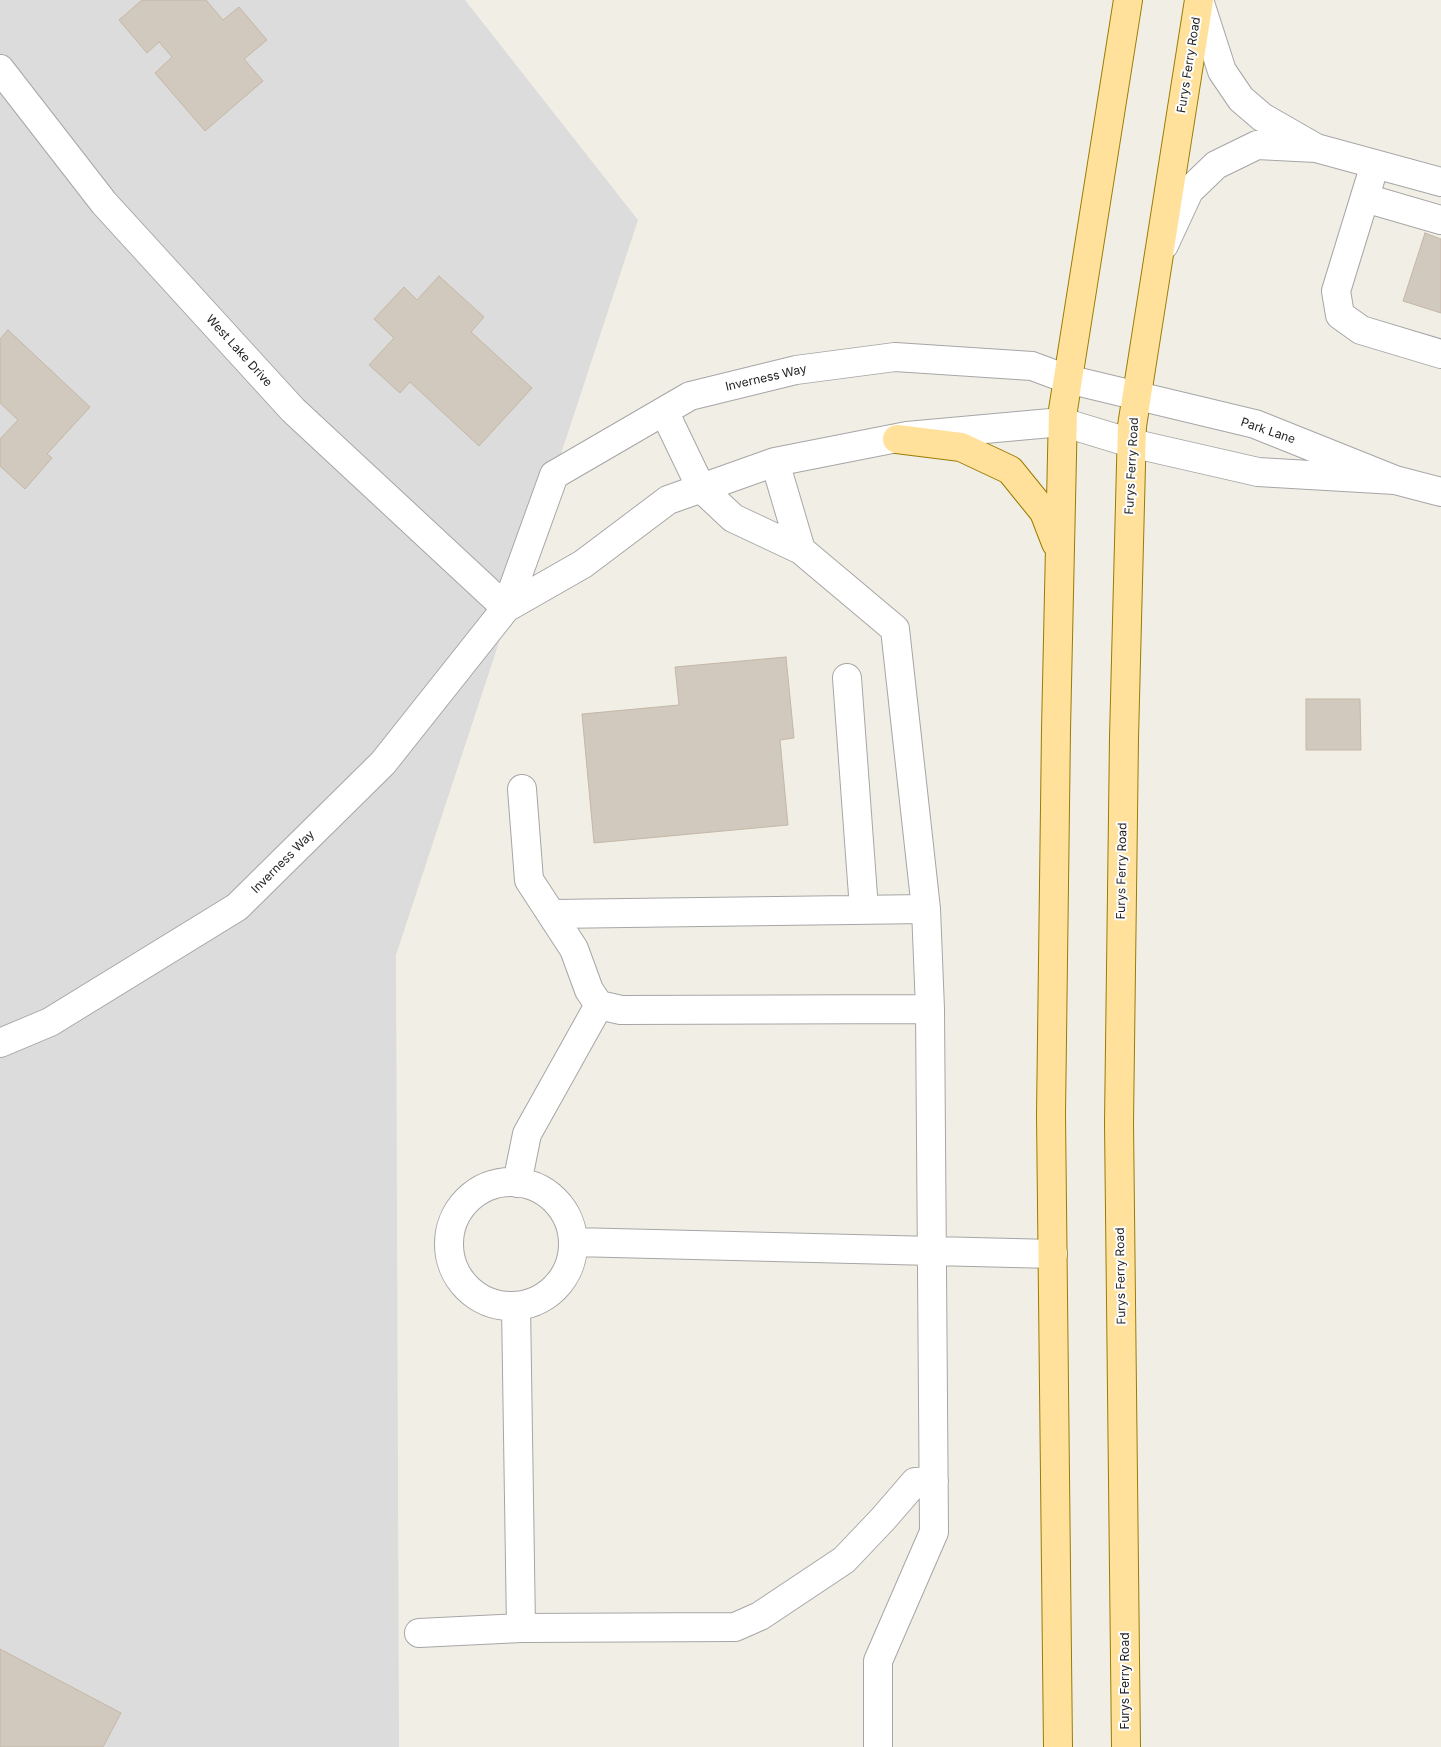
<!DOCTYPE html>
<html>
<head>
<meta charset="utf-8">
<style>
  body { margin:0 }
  canvas { display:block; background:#f1eee5 }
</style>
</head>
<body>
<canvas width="1441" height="1747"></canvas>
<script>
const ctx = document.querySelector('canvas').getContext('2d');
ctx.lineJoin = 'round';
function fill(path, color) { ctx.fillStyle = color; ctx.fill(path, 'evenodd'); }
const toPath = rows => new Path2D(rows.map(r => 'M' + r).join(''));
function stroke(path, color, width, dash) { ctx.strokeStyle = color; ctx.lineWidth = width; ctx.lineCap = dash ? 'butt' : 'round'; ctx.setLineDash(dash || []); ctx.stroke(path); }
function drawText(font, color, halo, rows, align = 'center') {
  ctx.font = font + ' Inter,sans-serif'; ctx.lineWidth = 4; ctx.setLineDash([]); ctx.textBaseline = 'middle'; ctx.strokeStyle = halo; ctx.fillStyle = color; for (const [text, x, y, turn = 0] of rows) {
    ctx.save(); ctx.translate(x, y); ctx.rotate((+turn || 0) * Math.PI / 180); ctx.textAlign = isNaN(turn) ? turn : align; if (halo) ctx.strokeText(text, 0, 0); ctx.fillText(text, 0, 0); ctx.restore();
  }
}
fill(toPath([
  [0,0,465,0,638,220,396,955,399,1747,0,1747]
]), '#dddcdc');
const building = toPath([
  [142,0,206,0,223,20,239,7,267,40,244,59,263,81,205,131,155,73,172,57,159,42,147,53,119,20,142,0],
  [1425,233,1441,239,1441,313,1403,301,1425,233],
  [439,276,484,317,471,332,532,388,479,446,410,382,400,393,369,365,394,338,374,319,404,287,417,300,439,276],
  [8,330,90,407,47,454,52,458,25,489,0,466,0,439,18,420,0,403,0,339,8,330],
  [786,657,794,738,780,740,788,825,594,843,582,714,679,705,675,667,786,657],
  [1306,699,1360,699,1361,750,1306,750,1306,699],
  [0,1649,121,1713,103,1747,0,1747,0,1649]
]);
fill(building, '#d1c9bd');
stroke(building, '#c4b7a6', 1);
const minor = toPath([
  [0,69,104,203,293,410,506,608,383,763,237,907,50,1022,0,1043],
  [1316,148,1441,182],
  [1375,164,1336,291,1340,315,1361,330,1441,354],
  [1365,198,1441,220],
  [1164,245,1189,191,1216,165,1257,145,1316,148,1262,117,1241,99,1222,71,1199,0],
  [895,357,1032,366,1067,379,1255,424,1395,480,1258,472,1131,443,1062,422,907,436,775,462,668,500,583,564,506,608,554,475,690,396,796,370,895,357],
  [664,411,701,488,733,518,801,550,895,629,926,909,930,1009,934,1532,878,1661,878,1747],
  [775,462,801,550],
  [1395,480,1441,492],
  [847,678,864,909],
  [522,789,529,880,574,949,589,990,599,1005,621,1010,930,1009],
  [552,914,926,909],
  '449 1244a62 62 0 1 1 124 0a62 62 0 1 1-124 0Z',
  [517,1183,527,1134,599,1005],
  [574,1242,1053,1254],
  [516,1306,521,1628,735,1627,760,1616,844,1560,883,1519,915,1482,934,1481],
  [419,1633,521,1628]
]);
const major = toPath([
  [897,439,961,447,1010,470,1044,512,1056,543],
  [1058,1747,1051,1115,1056,730,1063,410,1128,0],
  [1126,1747,1119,1123,1124,738,1132,426,1199,0]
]);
stroke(minor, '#a6a6a6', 30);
stroke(major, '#9b7c00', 30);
stroke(minor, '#fff', 28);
stroke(major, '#ffe19c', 28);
drawText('12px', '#1f1f1f', '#fff', [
  ["Furys Ferry Road",1189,65,-81],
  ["West Lake Drive",239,351,48],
  ["Inverness Way",766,378,-13],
  ["Park Lane",1268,431,19],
  ["Furys Ferry Road",1132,466,-87],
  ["Inverness Way",283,862,-45],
  ["Furys Ferry Road",1122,871,-89],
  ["Furys Ferry Road",1121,1276,-91],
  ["Furys Ferry Road",1125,1681,-90]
]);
</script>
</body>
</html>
